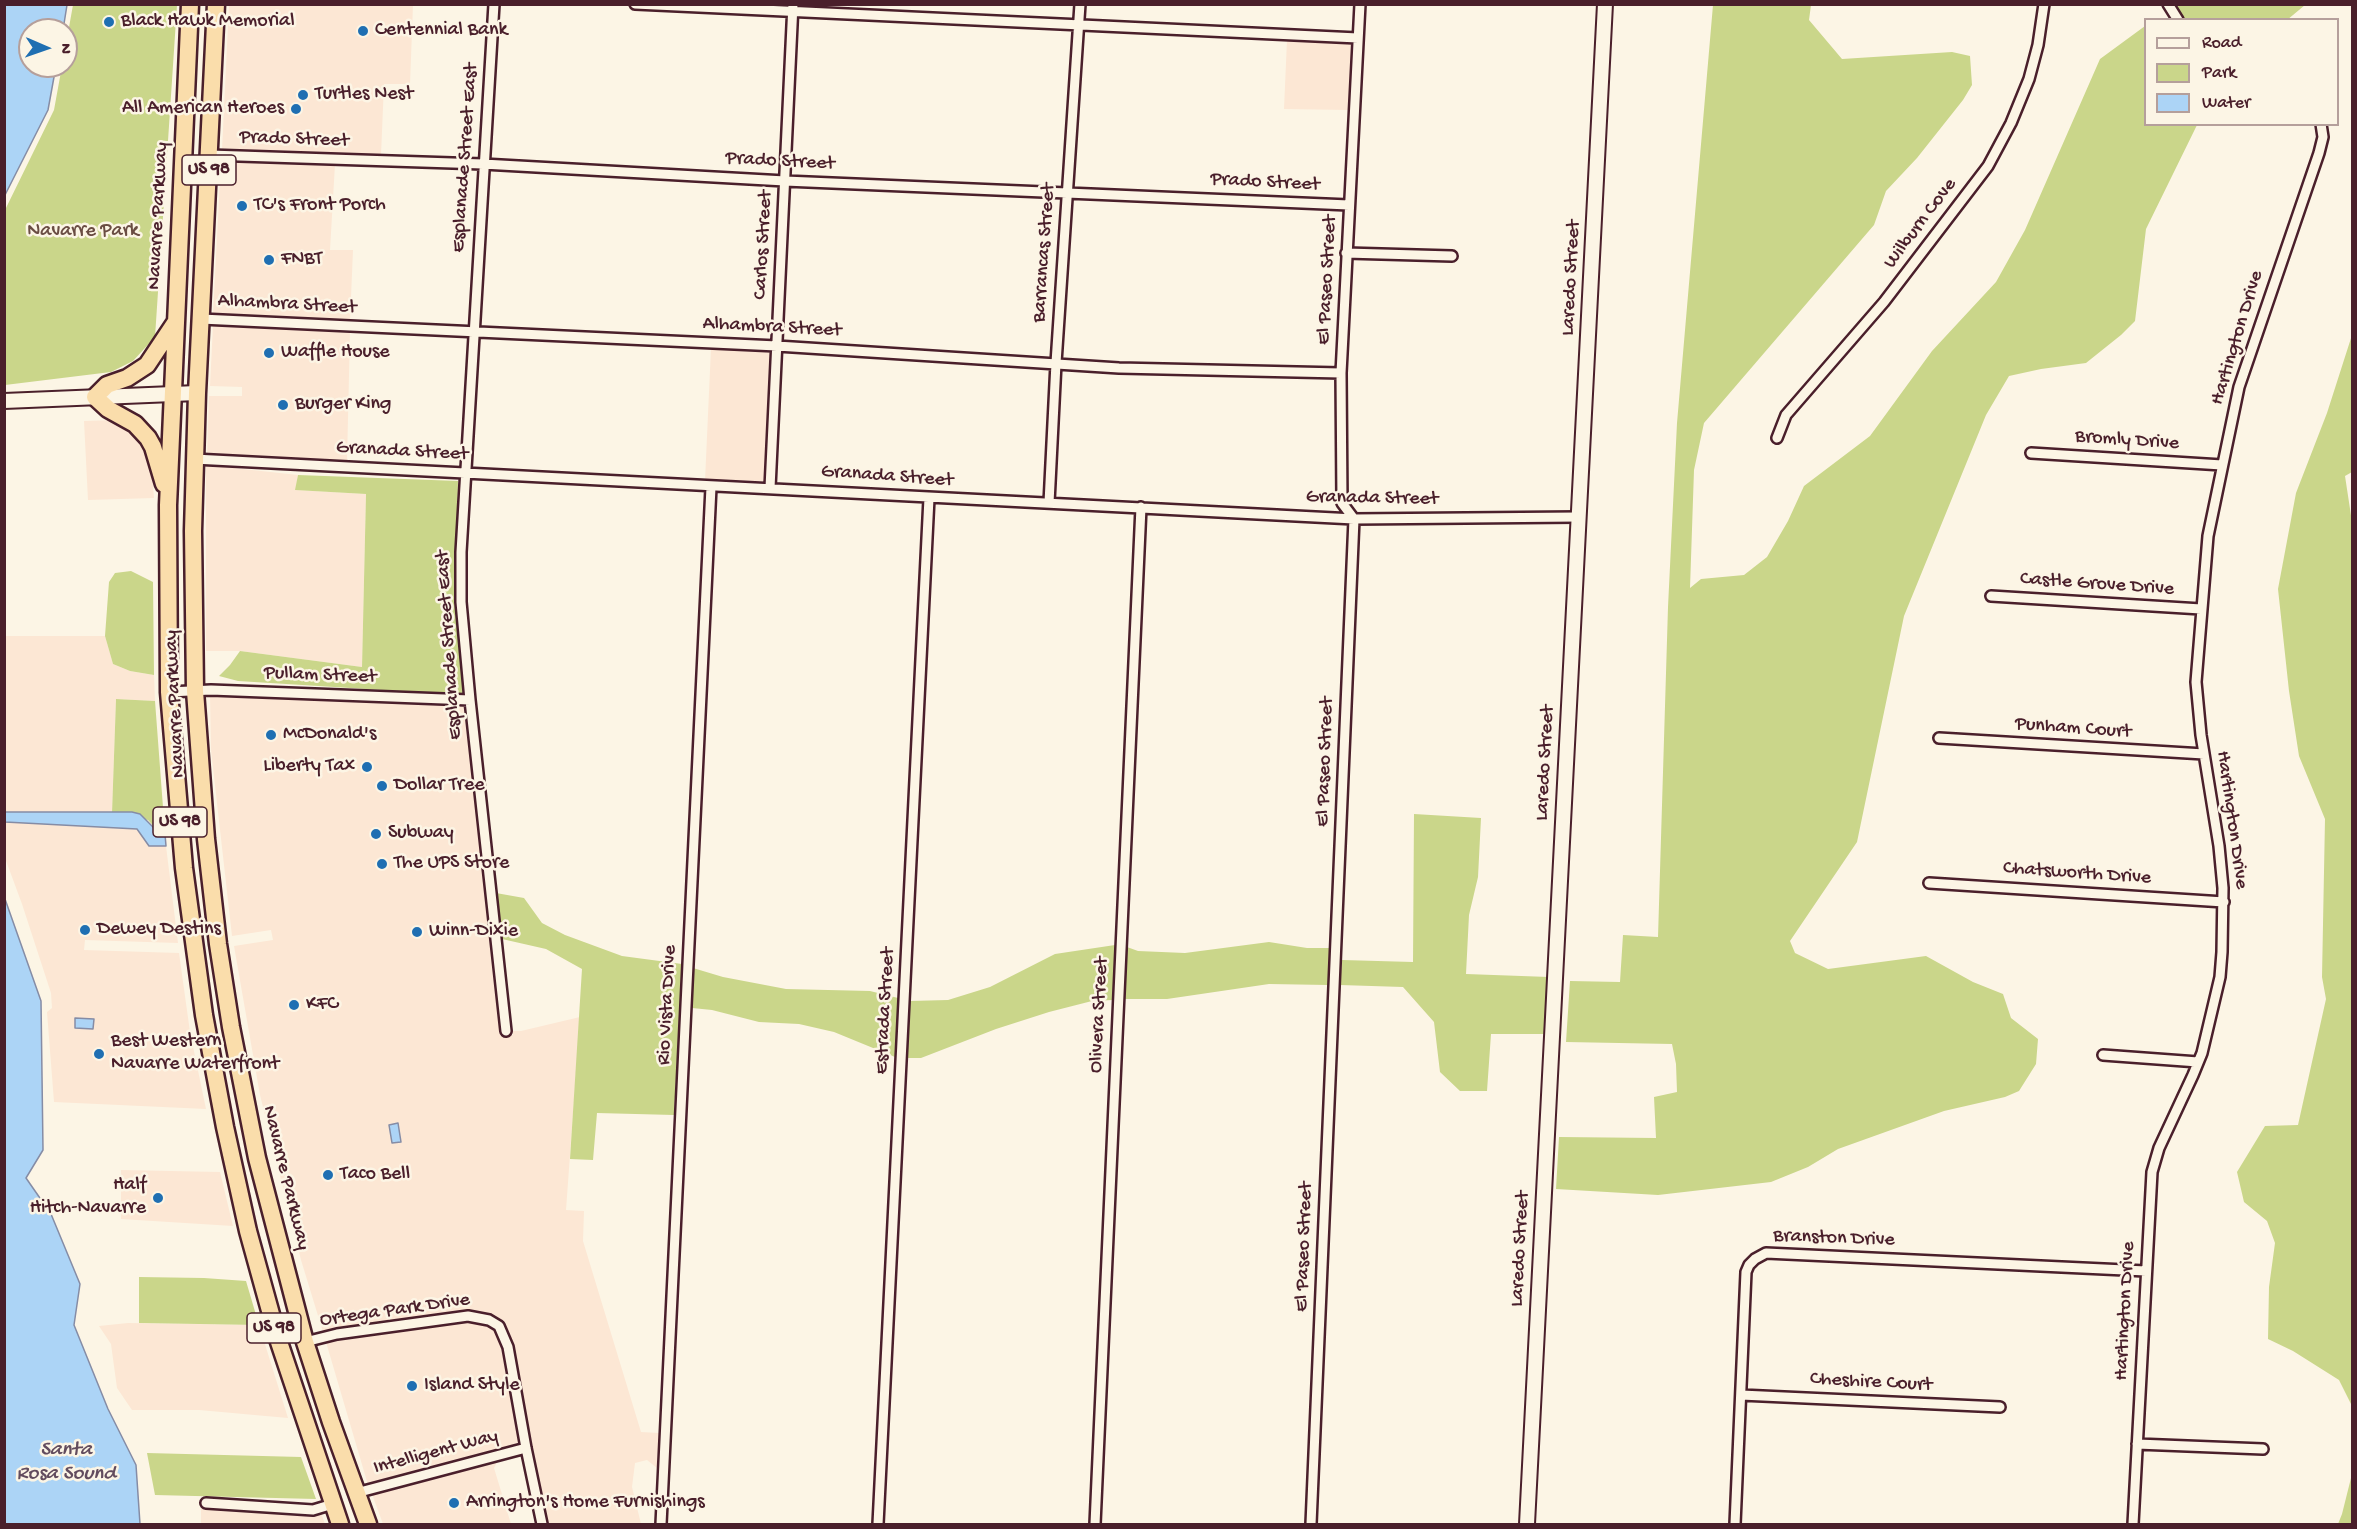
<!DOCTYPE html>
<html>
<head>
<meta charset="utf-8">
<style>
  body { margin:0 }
  #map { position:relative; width:2357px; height:1529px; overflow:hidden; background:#fcf5e5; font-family:"Gochi Hand",sans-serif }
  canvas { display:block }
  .frame { position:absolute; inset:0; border:6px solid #4a1f2b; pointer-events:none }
  .legend { position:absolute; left:2144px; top:18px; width:195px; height:108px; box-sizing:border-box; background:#fcf5e5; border:2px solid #b59f9b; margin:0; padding:8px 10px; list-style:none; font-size:18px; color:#4a1f2b }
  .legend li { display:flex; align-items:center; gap:12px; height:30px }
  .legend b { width:30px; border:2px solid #b59f9b }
  .north { position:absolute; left:18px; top:18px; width:60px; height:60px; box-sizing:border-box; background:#fcf5e5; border:2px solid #b59f9b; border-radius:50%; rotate:92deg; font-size:16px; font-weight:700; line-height:24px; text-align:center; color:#4a1f2b }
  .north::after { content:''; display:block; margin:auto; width:21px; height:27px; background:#1f6fb2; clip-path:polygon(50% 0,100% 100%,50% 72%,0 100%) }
</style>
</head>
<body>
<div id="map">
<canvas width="2357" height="1529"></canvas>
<div class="frame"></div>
<ul class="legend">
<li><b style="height:8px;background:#fcf5e5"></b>Road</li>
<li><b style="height:16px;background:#cad68a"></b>Park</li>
<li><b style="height:16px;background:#acd4f6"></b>Water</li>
</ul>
<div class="north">N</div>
</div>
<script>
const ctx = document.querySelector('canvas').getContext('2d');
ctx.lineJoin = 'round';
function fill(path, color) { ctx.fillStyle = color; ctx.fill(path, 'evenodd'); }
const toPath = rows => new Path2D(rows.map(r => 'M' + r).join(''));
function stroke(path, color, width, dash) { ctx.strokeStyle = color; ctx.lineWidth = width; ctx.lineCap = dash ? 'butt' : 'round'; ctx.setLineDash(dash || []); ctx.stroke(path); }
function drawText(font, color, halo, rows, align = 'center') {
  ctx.font = font + ' "Gochi Hand",sans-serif'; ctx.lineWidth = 5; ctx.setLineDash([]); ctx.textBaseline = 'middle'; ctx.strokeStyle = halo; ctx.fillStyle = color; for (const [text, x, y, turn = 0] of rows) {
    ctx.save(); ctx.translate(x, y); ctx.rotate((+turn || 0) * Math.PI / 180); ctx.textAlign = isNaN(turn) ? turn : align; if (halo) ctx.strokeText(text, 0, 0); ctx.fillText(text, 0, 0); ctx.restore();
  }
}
fill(toPath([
  [229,5,413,5,410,84,384,84,381,155,222,150],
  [1287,40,1352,43,1348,110,1284,109],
  [221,160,335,164,330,250,353,250,350,321,213,314],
  [213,325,350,331,347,462,207,455,209,396,242,396,242,387,210,386],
  [711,348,770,351,764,482,705,481],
  [117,420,137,435,146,447,151,463,154,498,88,500,84,421],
  [206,465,298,475,296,490,366,494,362,667,240,651,206,651],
  [5,636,105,636,113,664,130,671,154,675,155,701,116,699,112,813,5,812],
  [210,694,464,705,501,1036,513,1035,512,1031,521,1031,580,1017,566,1210,584,1211,583,1241,641,1432,659,1433,657,1468,647,1460,635,1463,632,1487,641,1524,548,1524,533,1452,514,1345,504,1324,491,1315,467,1310,323,1332,301,1260,260,1095,234,946,273,940,271,930,232,936,211,750],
  [5,822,137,829,149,846,166,846,178,943,85,940,84,950,179,953,190,1032,206,1109,54,1102,47,1012,52,1008,51,993,22,904,5,858],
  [121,1170,220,1172,233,1226,121,1219],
  [468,1321,486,1324,495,1330,499,1336,519,1445,368,1485,326,1342],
  [128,1323,259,1325,288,1418,199,1410,132,1410,117,1388,111,1344,99,1326],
  [505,1459,497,1462,494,1468,511,1524,383,1524,372,1494],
  [201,1508,312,1516,321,1513,325,1524,201,1524]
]), '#fce7d4');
fill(toPath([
  [73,5,177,5,155,337,133,361,111,372,5,385,5,210,54,110,62,66,66,66,66,44],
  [1713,5,1811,5,1809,20,1842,59,1952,52,1970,56,1972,85,1963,100,1917,158,1886,191,1874,225,1704,423,1694,470,1690,588,1701,579,1744,575,1767,557,1788,521,1804,486,1870,436,1932,351,1996,282,2025,230,2100,59,2145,26,2146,124,2197,125,2146,229,2135,321,2121,335,2086,363,2041,369,2009,376,1986,415,1904,616,1857,842,1790,941,1795,953,1828,969,1926,956,1973,982,2003,994,2011,1018,2038,1039,2036,1064,2019,1091,2005,1097,1944,1111,1838,1149,1808,1167,1771,1182,1658,1195,1556,1189,1559,1137,1656,1138,1654,1097,1677,1092,1676,1064,1672,1044,1566,1042,1570,981,1620,982,1623,935,1658,937,1668,607,1677,423],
  [2174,5,2305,5,2287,20,2185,19],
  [2352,335,2352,472,2345,476,2352,522,2352,1406,2339,1380,2293,1351,2268,1339,2269,1287,2275,1243,2267,1221,2244,1202,2237,1172,2265,1126,2298,1125,2326,999,2322,977,2325,819,2299,756,2289,691,2278,589,2296,493,2327,413],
  [298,475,458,481,456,603,463,695,238,681,219,676,230,665,240,651,362,667,366,494,295,490],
  [131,571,153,582,154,675,130,671,113,664,105,636,109,582,115,573],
  [116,699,155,701,165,834,160,833,148,820,112,813],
  [1414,814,1481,818,1478,877,1469,915,1466,974,1549,977,1546,1034,1491,1034,1487,1091,1460,1091,1440,1072,1434,1022,1403,987,1340,985,1342,960,1413,962],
  [496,893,524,898,542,923,565,935,622,956,682,964,674,1115,597,1113,593,1160,570,1159,582,969,546,949,502,939],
  [1269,942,1307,948,1330,948,1328,985,1269,984,1167,999,1125,999,1127,947,1138,951,1185,953],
  [1115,945,1113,1000,1092,1001,1049,1012,996,1029,921,1058,907,1058,910,1001,948,1000,990,987,1055,954],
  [693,968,723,977,786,989,870,991,898,998,895,1057,834,1032,799,1024,759,1022,712,1010,692,1008],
  [139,1277,204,1278,246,1281,259,1325,139,1323],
  [147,1453,301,1457,316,1499,155,1495],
  [2352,1474,2352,1524,2338,1524,2342,1514]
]), '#cad68a');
const water = toPath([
  [5,4,67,5,63,30,30,30,30,66,56,66,48,110,5,195,5,4],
  [4,812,132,812,140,814,159,833,165,834,166,846,149,846,137,829,5,822,4,812],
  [5,899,41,1001,43,1150,26,1178,51,1214,80,1284,74,1325,108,1409,136,1465,140,1524,5,1524,5,899],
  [75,1018,94,1019,93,1029,75,1028,75,1018],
  [398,1123,401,1142,392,1143,389,1125,398,1123]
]);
fill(water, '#acd4f6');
stroke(water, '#858ca5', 1.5);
const street = toPath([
  [494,4,461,552,461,602,470,700,506,1031],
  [635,4,1358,38],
  [2168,4,2178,20],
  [209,155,483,164,785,181,1349,205],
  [1346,253,1452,256],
  [201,319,777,346,1119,368,1341,373],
  [1777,438,1786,415,1884,302,1988,166,2011,123,2029,79,2038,45,2044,4],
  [2031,453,2222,465],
  [194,459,1354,519,1578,517],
  [770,488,793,4],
  [1049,503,1056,363,1080,4],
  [1991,596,2201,609],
  [169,692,211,690,470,700],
  [1939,738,2204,754],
  [1929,883,2224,902],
  [2103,1055,2198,1062],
  [305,1342,337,1334,468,1316,489,1320,499,1326,508,1347,526,1448,542,1524],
  [1741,1395,2000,1407],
  [2137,1444,2263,1449],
  [356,1493,526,1448],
  [206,1503,313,1510,333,1504],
  [661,1524,711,487],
  [878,1524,929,498],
  [1095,1524,1141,507],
  [1311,1524,1354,519,1342,503,1341,373,1360,4],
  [1735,1524,1746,1272,1749,1265,1755,1259,1766,1253,2146,1271],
  [2133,1524,2152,1172,2159,1148,2193,1075,2202,1053,2220,977,2222,952,2223,888,2219,846,2201,735,2196,682,2208,536,2239,387,2319,153,2323,137,2321,124]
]);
const secondary = toPath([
  [4,401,197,393],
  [1527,1524,1605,4]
]);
const highway = toPath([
  [190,4,168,505,169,692,184,868,204,1015,225,1127,248,1231,277,1336,340,1524],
  [216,4,197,393,193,531,195,691,206,839,218,944,231,1027,257,1158,305,1342,331,1422,368,1524],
  [164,484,153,447,148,438,135,424,108,409,95,397,107,385,127,378,147,365,175,323]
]);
stroke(street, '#4a1f2b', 14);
stroke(secondary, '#4a1f2b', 18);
stroke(highway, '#4a1f2b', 21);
stroke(street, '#fcf5e5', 9);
stroke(secondary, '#fcf5e5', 14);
stroke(highway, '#faddab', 16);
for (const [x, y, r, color] of [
  [109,22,6,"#1f6fb2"],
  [363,31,6,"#1f6fb2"],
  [303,95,6,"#1f6fb2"],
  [296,109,6,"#1f6fb2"],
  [242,206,6,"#1f6fb2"],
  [269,260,6,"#1f6fb2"],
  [269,353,6,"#1f6fb2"],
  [283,405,6,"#1f6fb2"],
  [271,735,6,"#1f6fb2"],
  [367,767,6,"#1f6fb2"],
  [382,786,6,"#1f6fb2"],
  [376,834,6,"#1f6fb2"],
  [382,864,6,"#1f6fb2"],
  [85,930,6,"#1f6fb2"],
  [417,932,6,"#1f6fb2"],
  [294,1005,6,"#1f6fb2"],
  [99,1054,6,"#1f6fb2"],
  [328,1175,6,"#1f6fb2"],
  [158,1198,6,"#1f6fb2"],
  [412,1386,6,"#1f6fb2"],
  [454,1503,6,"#1f6fb2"]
]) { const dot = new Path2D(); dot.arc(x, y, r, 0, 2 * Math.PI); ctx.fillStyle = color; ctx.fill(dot); stroke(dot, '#fcf5e5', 2); }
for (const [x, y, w] of [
  [209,170,54],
  [180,822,54],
  [274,1328,54]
]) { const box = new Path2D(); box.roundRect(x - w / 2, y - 15, w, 30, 4.5); ctx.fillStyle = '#fcf5e5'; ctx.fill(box); stroke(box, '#4a1f2b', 1.5); }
drawText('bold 18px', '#4a1f2b', null, [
  ["US 98",209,170],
  ["US 98",180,822],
  ["US 98",274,1328]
]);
drawText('20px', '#4a1f2b', '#fcf5e5', [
  ["Black Hawk Memorial",121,22],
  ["Centennial Bank",375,31],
  ["Turtles Nest",315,95],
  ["All American Heroes",284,109,"right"],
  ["TC's Front Porch",254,206],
  ["FNBT",281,260],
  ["Waffle House",281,353],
  ["Burger King",295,405],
  ["McDonald's",283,735],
  ["Liberty Tax",355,767,"right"],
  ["Dollar Tree",394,786],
  ["Subway",388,834],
  ["The UPS Store",394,864],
  ["Dewey Destins",97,930],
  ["Winn-Dixie",429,932],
  ["KFC",306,1005],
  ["Best Western",111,1042],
  ["Navarre Waterfront",111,1065],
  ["Taco Bell",340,1175],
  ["Half",146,1186,"right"],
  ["Hitch-Navarre",146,1209,"right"],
  ["Island Style",424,1386],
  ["Arrington's Home Furnishings",466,1503]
], 'left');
drawText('20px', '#4a1f2b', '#fcf5e5', [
  ["Prado Street",294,140,2],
  ["Esplanade Street East",466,158,-86],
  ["Prado Street",780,162,3],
  ["Prado Street",1265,183,3],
  ["Navarre Parkway",159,216,-87],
  ["Wilburn Cove",1921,224,-53],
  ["Carlos Street",764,245,-87],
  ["Barrancas Street",1045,253,-86],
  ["Laredo Street",1572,278,-87],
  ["El Paseo Street",1328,280,-87],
  ["Alhambra Street",287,305,3],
  ["Alhambra Street",772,328,3],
  ["Hartington Drive",2238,338,-73],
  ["Bromly Drive",2127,441,4],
  ["Granada Street",402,452,3],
  ["Granada Street",887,477,4],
  ["Granada Street",1372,499,1],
  ["Castle Grove Drive",2097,585,4],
  ["Esplanade Street East",450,645,-94],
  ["Pullam Street",320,676,2],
  ["Navarre Parkway",176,704,-93],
  ["Punham Court",2073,729,4],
  ["El Paseo Street",1326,762,-88],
  ["Laredo Street",1546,763,-87],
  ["Hartington Drive",2231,820,82],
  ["Chatsworth Drive",2077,874,4],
  ["Rio Vista Drive",668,1005,-87],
  ["Estrada Street",886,1011,-87],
  ["Olivera Street",1100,1015,-87],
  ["Navarre Parkway",285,1178,76],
  ["Branston Drive",1834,1239,2],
  ["El Paseo Street",1305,1247,-88],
  ["Laredo Street",1521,1249,-87],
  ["Ortega Park Drive",395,1311,-8],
  ["Hartington Drive",2126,1311,-87],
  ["Cheshire Court",1871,1383,3],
  ["Intelligent Way",436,1453,-15]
]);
drawText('20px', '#6a4d43', '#fcf5e5', [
  ["Navarre Park",83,232]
]);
drawText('italic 21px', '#624c5e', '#fcf5e5', [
  ["Santa",66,1451],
  ["Rosa Sound",66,1475]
]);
</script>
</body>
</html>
